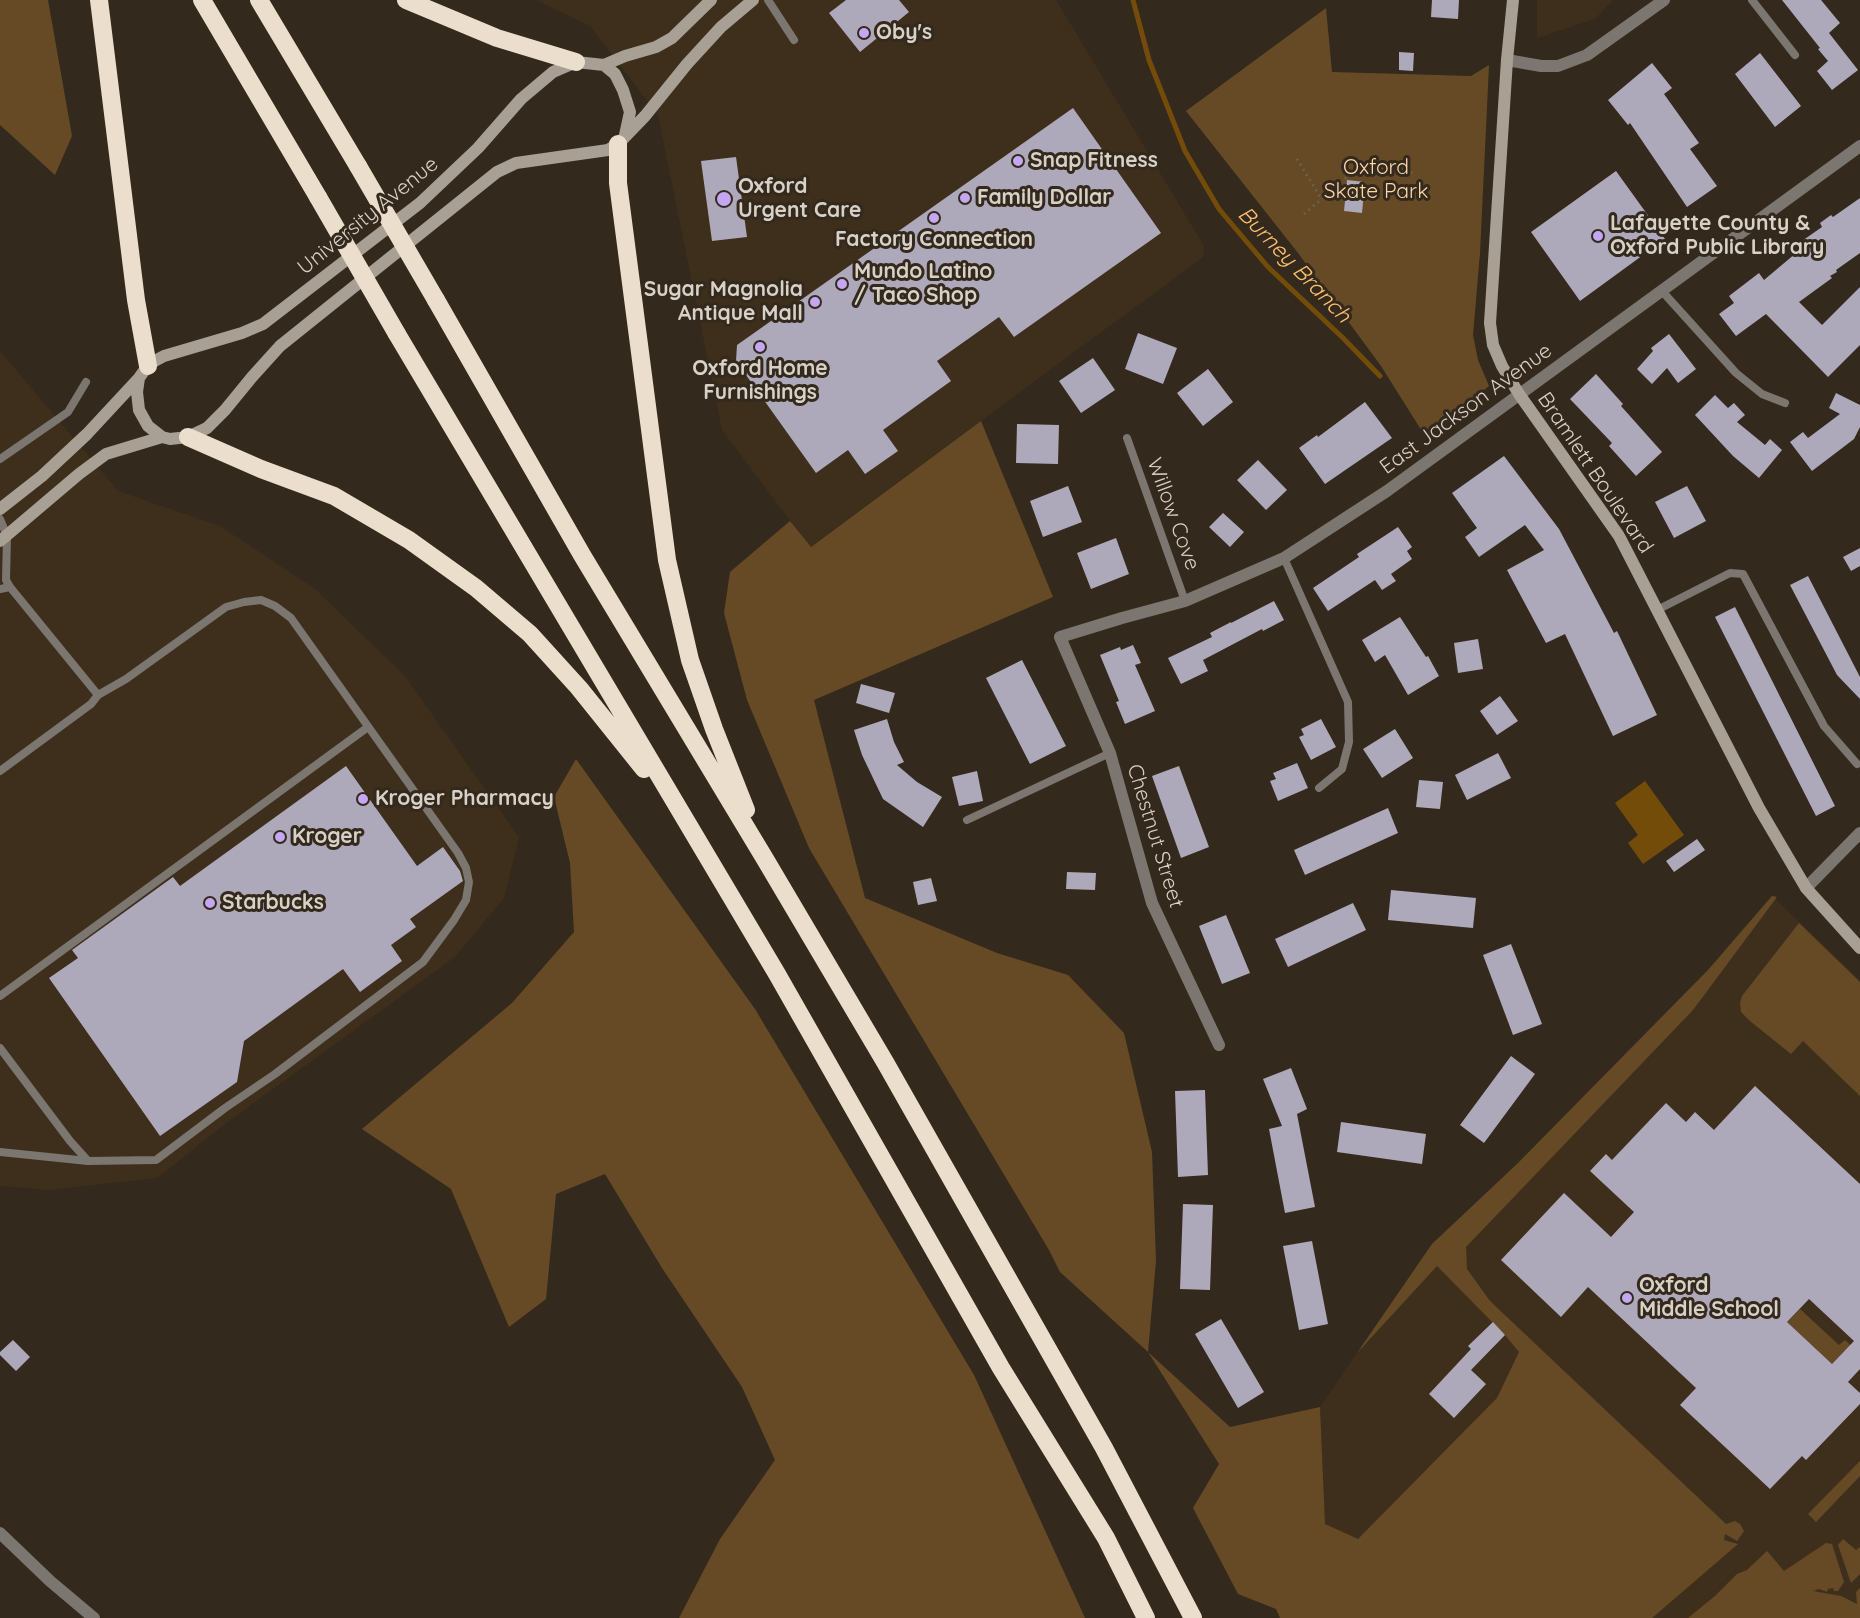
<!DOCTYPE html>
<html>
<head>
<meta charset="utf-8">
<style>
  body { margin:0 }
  canvas { display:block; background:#33291c }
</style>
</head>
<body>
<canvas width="1860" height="1618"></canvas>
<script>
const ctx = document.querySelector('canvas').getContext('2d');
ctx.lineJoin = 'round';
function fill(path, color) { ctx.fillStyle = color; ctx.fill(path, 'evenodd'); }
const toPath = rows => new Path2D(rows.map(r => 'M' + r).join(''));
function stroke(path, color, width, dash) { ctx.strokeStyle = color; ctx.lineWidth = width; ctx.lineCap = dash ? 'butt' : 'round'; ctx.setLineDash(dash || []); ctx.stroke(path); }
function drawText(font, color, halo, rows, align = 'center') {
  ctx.font = font + ' Quicksand,sans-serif'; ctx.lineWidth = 6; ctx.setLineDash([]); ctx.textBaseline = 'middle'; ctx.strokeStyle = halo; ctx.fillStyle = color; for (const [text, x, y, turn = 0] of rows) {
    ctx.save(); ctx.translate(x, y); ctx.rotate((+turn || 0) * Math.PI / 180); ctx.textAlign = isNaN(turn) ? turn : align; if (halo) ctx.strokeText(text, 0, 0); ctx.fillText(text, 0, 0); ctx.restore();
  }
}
fill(toPath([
  [536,0,1056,0,1204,246,1203,257,810,547,722,430,658,115,590,26],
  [1537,0,1613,0,1595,19,1537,38],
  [0,351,118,491,220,526,315,589,404,675,519,837,504,898,455,957,226,1123,157,1178,48,1190,0,1186],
  [1772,896,1860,980,1860,1618,1359,1618,1325,1524,1320,1407,1432,1244,1518,1163,1622,1057,1708,970]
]), '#3e2f1c');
fill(toPath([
  [0,0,48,0,72,136,55,175,0,125],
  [1326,8,1332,72,1471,76,1489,65,1480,253,1473,335,1478,360,1489,386,1425,436,1381,366,1298,253,1186,111],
  [981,421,1053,597,814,700,865,898,997,953,1068,975,1124,1033,1152,1152,1156,1260,1148,1352,1230,1427,1320,1407,1325,1524,1358,1539,1497,1398,1519,1352,1505,1335,1437,1266,1357,1353,1432,1244,1518,1163,1708,970,1772,896,1777,897,1693,1010,1466,1247,1467,1269,1490,1301,1726,1524,1735,1521,1740,1524,1744,1531,1737,1541,1725,1534,1724,1540,1738,1544,1652,1618,1280,1618,1276,1609,1238,1594,1193,1508,1219,1464,1148,1352,1060,1272,1049,1250,809,848,747,700,724,613,730,572,790,521,811,547],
  [576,759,755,1009,974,1375,1085,1618,679,1618,720,1539,775,1460,742,1387,662,1268,605,1174,556,1194,546,1299,509,1327,451,1189,362,1129,512,1003,574,932,570,863,554,797],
  [1799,923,1860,982,1860,1096,1803,1041,1791,1054,1750,1021,1741,1012,1740,1003,1742,996],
  [1800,1309,1839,1345,1845,1340,1860,1354,1860,1366,1844,1351,1832,1364,1787,1322],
  [1860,1461,1860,1476,1816,1522,1808,1514],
  [1843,1539,1856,1550,1860,1547,1860,1574,1851,1583,1838,1545],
  [1826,1543,1832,1544,1844,1582,1838,1591,1834,1591,1833,1588,1828,1589,1827,1592,1819,1589,1813,1591,1841,1596,1857,1604,1856,1592,1860,1588,1860,1618,1688,1618,1715,1596,1737,1574,1747,1570,1767,1551,1784,1571]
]), '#664a25');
fill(toPath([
  [1645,781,1684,835,1643,864,1628,843,1638,835,1615,803]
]), '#744c0a');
stroke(toPath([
  [1133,0,1149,60,1185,151,1219,209,1268,267,1343,338,1380,376]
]), '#744c0a', 5);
fill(toPath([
  [846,0,899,0,909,12,860,52,829,13],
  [1432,0,1459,0,1458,19,1431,17],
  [1782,0,1821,0,1840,23,1829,33,1858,70,1832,90,1817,71,1828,61,1818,49,1820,48],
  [1399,52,1414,53,1413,71,1399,70],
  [1760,53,1801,106,1775,127,1735,74],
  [1652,63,1672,88,1664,94,1699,143,1690,149,1717,186,1687,207,1630,123,1628,125,1608,100],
  [1073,108,1161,233,1014,337,999,317,937,361,951,381,883,430,898,451,865,474,848,450,816,473,736,361,737,345],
  [736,157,747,237,712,241,701,161],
  [1616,171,1665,239,1580,301,1531,232],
  [1347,180,1365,182,1362,213,1344,211],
  [1860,198,1860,253,1836,270,1837,272,1830,276,1832,278,1799,302,1822,325,1860,287,1860,345,1828,377,1766,314,1736,336,1719,314,1734,303,1729,296,1759,273,1764,280,1802,248,1799,243,1822,227,1820,223,1831,215,1833,217],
  [1138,333,1177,348,1163,384,1125,369],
  [1669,334,1696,369,1678,383,1667,368,1652,384,1637,369,1653,351,1651,348],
  [1093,358,1115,390,1081,413,1059,381],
  [1208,369,1233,402,1203,426,1177,393],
  [1596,374,1623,404,1621,406,1662,452,1636,476,1609,446,1612,443,1570,399],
  [1836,393,1860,405,1860,427,1854,439,1812,471,1790,442,1803,432,1808,438,1840,414,1829,408],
  [1715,395,1728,408,1734,403,1745,415,1737,422,1765,445,1770,439,1782,450,1759,478,1733,456,1695,415],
  [1365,402,1392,438,1325,484,1299,448,1317,435,1318,437],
  [1017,424,1059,425,1058,464,1016,463],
  [1504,456,1559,529,1614,633,1617,631,1657,715,1613,736,1565,634,1546,643,1507,570,1544,550,1525,525,1479,557,1465,537,1477,528,1452,493],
  [1258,460,1287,490,1266,510,1237,480],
  [1068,486,1082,522,1043,537,1030,501],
  [1687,486,1706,521,1674,538,1655,502],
  [1223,513,1244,532,1230,547,1209,527],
  [1398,527,1412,547,1407,551,1412,559,1391,574,1396,581,1382,590,1375,580,1328,611,1313,588,1359,557,1357,554],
  [1116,538,1129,574,1091,589,1077,553],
  [1860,548,1860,566,1851,571,1843,557],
  [1808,576,1860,677,1860,699,1837,675,1790,585],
  [1274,601,1284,620,1263,631,1262,629,1203,660,1208,671,1181,684,1168,658,1212,637,1210,633,1231,622,1231,623],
  [1735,607,1835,806,1816,816,1715,617],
  [1400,617,1426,657,1428,656,1439,676,1408,695,1385,655,1375,662,1362,640],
  [1478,639,1483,669,1458,673,1454,643],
  [1133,645,1141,663,1135,665,1155,711,1125,724,1116,702,1119,701,1100,655,1120,647,1121,650],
  [1022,660,1066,746,1030,764,986,678],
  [861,684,895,693,889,713,856,703],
  [1500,696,1518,721,1497,735,1480,711],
  [887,719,894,742,904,762,897,765,917,782,942,797,923,827,883,799,862,755,854,730],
  [1321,719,1336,747,1311,760,1299,737,1304,735,1301,729],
  [1395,729,1413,758,1382,778,1363,749],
  [1498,753,1511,778,1467,800,1455,775],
  [1297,763,1308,788,1278,801,1270,781,1276,779,1273,773],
  [346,766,417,866,443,847,460,871,463,881,410,919,416,927,391,945,402,961,360,992,343,969,244,1041,237,1082,160,1136,49,978,78,958,72,950,173,877,180,886],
  [1179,766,1209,847,1181,858,1152,776],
  [977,771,983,801,959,806,952,777],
  [1419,780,1443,782,1440,809,1416,807],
  [1388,808,1398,833,1305,875,1294,850],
  [1697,839,1705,850,1674,872,1666,861],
  [1067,872,1096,873,1095,890,1066,889],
  [931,878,937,901,918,905,913,882],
  [1391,890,1476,898,1473,928,1388,920],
  [1353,903,1366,930,1288,967,1275,939],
  [1226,915,1250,973,1222,984,1199,926],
  [1511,944,1542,1024,1513,1035,1483,955],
  [1511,1056,1535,1074,1484,1143,1460,1125],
  [1291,1068,1307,1109,1297,1114,1315,1207,1285,1213,1269,1129,1282,1126,1263,1079],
  [1755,1086,1860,1184,1860,1369,1848,1382,1860,1393,1860,1404,1806,1460,1802,1456,1770,1489,1680,1405,1696,1388,1588,1287,1561,1317,1501,1260,1564,1193,1611,1237,1634,1212,1590,1171,1606,1154,1612,1160,1666,1103,1686,1122,1695,1112,1714,1130],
  [1809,1299,1854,1341,1832,1364,1787,1322],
  [1205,1090,1208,1175,1178,1177,1175,1091],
  [1341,1122,1426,1134,1422,1164,1337,1152],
  [1183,1204,1213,1205,1210,1290,1180,1289],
  [1312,1241,1328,1324,1299,1330,1283,1246],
  [1221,1319,1264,1392,1238,1408,1195,1334],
  [1493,1322,1505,1335,1471,1370,1486,1384,1454,1418,1429,1394,1471,1349,1468,1346],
  [13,1340,30,1357,16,1371,0,1355,0,1352]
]), '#aea8bb');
stroke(toPath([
  [1297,159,1322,200],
  [1304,214,1359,167,1364,173,1379,165,1390,162,1401,166,1412,173]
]), '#6d6459', 3, [1.5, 4.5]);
stroke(toPath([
  [768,0,794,40],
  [1752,0,1795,55],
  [1661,290,1736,373,1762,394,1785,403],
  [1127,438,1185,601],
  [0,459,68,412,86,382],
  [0,519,7,536,6,580,10,587,98,695],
  [1284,558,1348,702,1349,742,1342,769,1319,788],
  [0,589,10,587],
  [1657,610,1730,573,1743,574,1824,726,1857,764],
  [0,771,91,704,98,695,126,679,226,607,244,602,261,600,275,606,291,618,458,853,466,868,469,882,466,900,454,920,423,962,275,1074,225,1108,156,1160,88,1161,70,1141,0,1048],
  [967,820,1110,753],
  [0,996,368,727],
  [0,1152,88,1161]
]), '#7b766f', 8);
stroke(toPath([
  [1507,60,1541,66,1558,66,1587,55,1664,0],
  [1806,888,1860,833],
  [1219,1045,1152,903,1110,753,1060,637,1122,618,1185,601,1284,558,1387,491,1860,146],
  [0,1533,50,1581,94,1618]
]), '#7b766f', 12);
stroke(toPath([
  [1513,0,1507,60,1490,323,1493,345,1502,366,1519,394,1619,536,1759,808,1806,888,1860,948],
  [604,65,615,74,623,90,630,112,625,135],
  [139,378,137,392,139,410,148,426,162,437,170,439,188,437,207,428,225,410,252,377,280,346,497,172,516,163,608,150,618,144,645,116,687,64,721,27,753,0],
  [0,509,42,476,87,434,139,378,149,364,164,356,242,333,263,324,420,203,478,148,521,99,553,72,576,62,604,65,625,56,656,47,672,38,711,0],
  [0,541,79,474,106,454,162,437]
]), '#a9a095', 12);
stroke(toPath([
  [99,0,136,300,148,366],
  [202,0,318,197],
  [259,0,358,166],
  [406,0,497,38,576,62],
  [618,144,618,183,667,560,690,660,714,729,746,810],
  [436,300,582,555,765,859,885,1062,1104,1448,1193,1618],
  [397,334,777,974,1001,1368,1106,1538,1146,1618],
  [188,437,261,469,334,496,409,540,476,588,530,634,579,688,644,769]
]), '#ecdecd', 18);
stroke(toPath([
  [358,166,436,300],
  [318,197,397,334]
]), '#ecdecd', 18);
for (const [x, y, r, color] of [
  [864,33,6,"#c4a7f1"],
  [1018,161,6,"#c4a7f1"],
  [965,198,6,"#c4a7f1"],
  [724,199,8,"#c4a7f1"],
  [934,218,6,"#c4a7f1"],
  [1598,236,6,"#c4a7f1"],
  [842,284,6,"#c4a7f1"],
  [815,302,6,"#c4a7f1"],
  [760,347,6,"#c4a7f1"],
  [363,799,6,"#c4a7f1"],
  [280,837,6,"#c4a7f1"],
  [210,903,6,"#c4a7f1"],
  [1627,1298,6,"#c4a7f1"]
]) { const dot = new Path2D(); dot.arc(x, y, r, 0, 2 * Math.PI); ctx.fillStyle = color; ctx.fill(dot); stroke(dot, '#33291c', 2); }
drawText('bold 21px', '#d8d1c8', '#33291c', [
  ["Oby's",876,33],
  ["Snap Fitness",1030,161],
  ["Oxford",738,187],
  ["Urgent Care",738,211],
  ["Family Dollar",977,198],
  ["Lafayette County &",1610,224],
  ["Oxford Public Library",1610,248],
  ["Factory Connection",934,240,"center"],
  ["Mundo Latino",854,272],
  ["/ Taco Shop",854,296],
  ["Sugar Magnolia",803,290,"right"],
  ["Antique Mall",803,314,"right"],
  ["Oxford Home",760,369,"center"],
  ["Furnishings",760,393,"center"],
  ["Kroger Pharmacy",375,799],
  ["Kroger",292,837],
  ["Starbucks",222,903],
  ["Oxford",1639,1286],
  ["Middle School",1639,1310]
], 'left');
drawText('21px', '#fdd7a9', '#33291c', [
  ["Oxford",1376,168],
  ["Skate Park",1376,192]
]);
drawText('21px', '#d8d1c8', '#33291c', [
  ["University Avenue",368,216,-39],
  ["East Jackson Avenue",1466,409,-36],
  ["Bramlett Boulevard",1595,473,56],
  ["Willow Cove",1173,514,70],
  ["Chestnut Street",1155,836,73]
]);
drawText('italic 22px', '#fec170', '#33291c', [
  ["Burney Branch",1294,265,46]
]);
</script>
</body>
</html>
